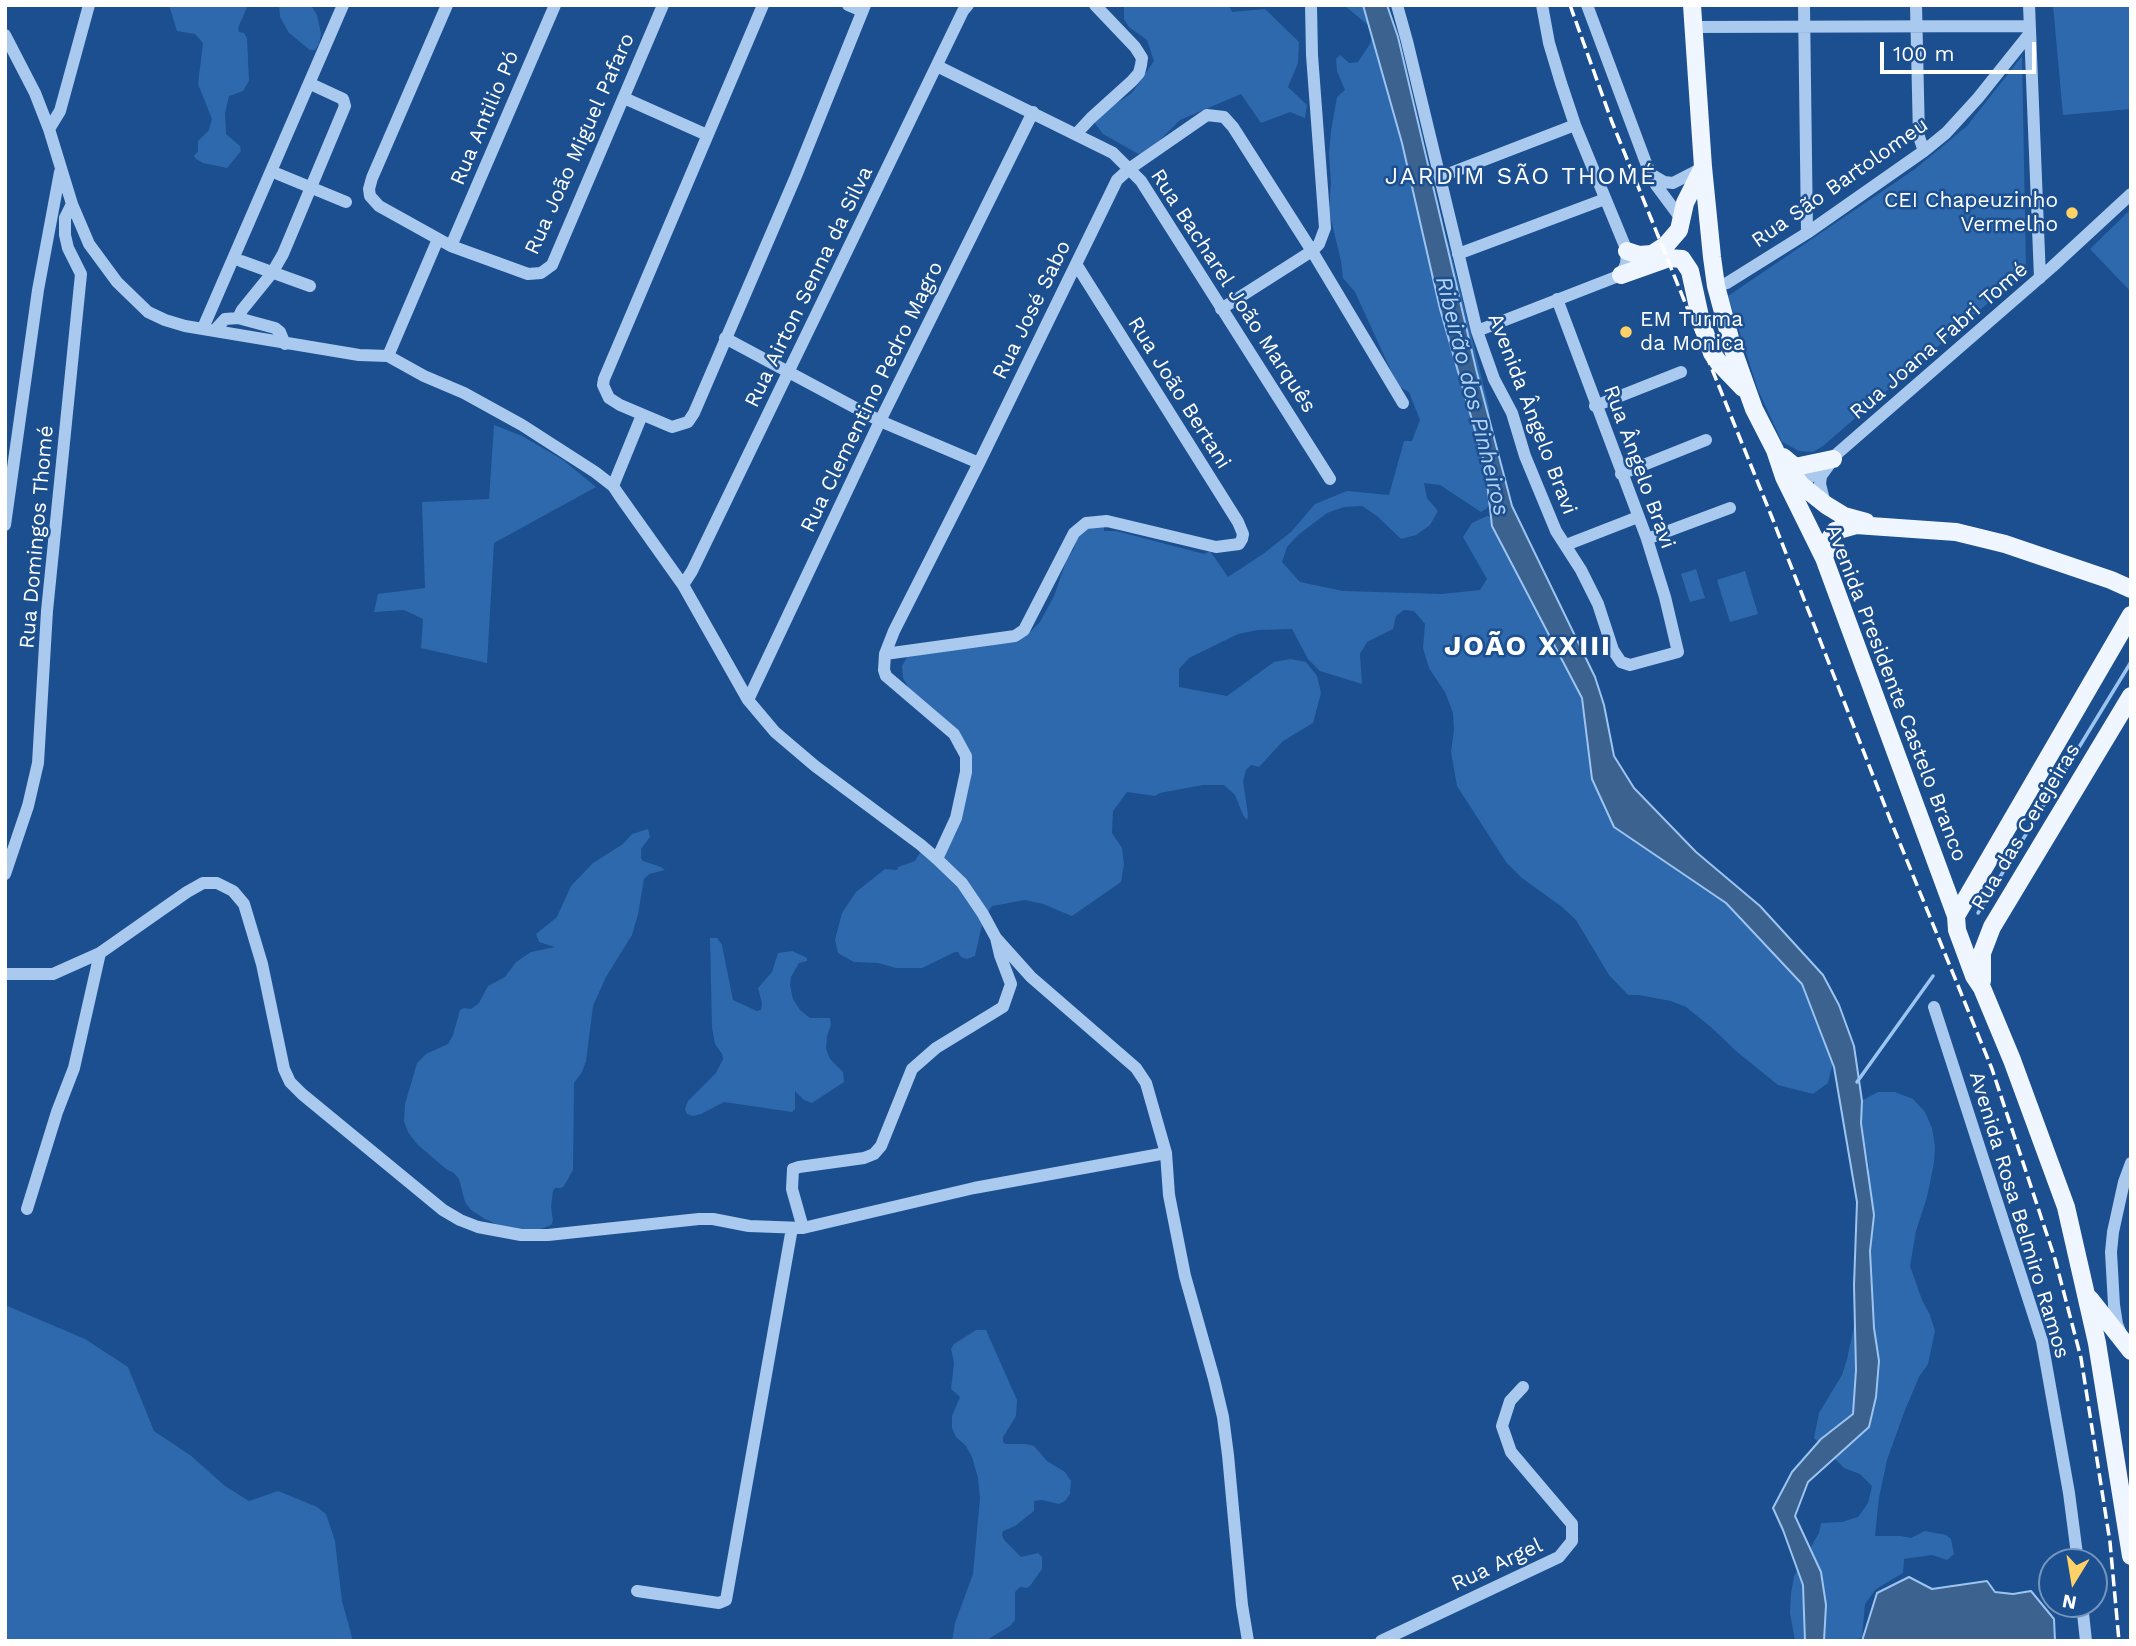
<!DOCTYPE html>
<html>
<head>
<meta charset="utf-8">
<style>
  body { margin:0 }
  #map { position:relative; width:2136px; height:1646px; overflow:hidden; background:#1b4f8f; font-family:"Work Sans",sans-serif }
  canvas { display:block }
  .frame { position:absolute; inset:0; border:7px solid #fff; pointer-events:none }
  .north { position:absolute; left:2038px; top:1548px; width:70px; height:70px; box-sizing:border-box; background:#1b4f8f; border:2px solid #7695bc; border-radius:50%; rotate:191deg; font-size:19px; font-weight:700; line-height:28px; text-align:center; color:#fff }
  .north::after { content:''; display:block; margin:auto; width:24px; height:32px; background:#ffd166; clip-path:polygon(50% 0,100% 100%,50% 72%,0 100%) }
  .scale { position:absolute; left:1880px; top:42px; width:156px; height:32px; box-sizing:border-box; border:4px solid #fff; border-top:0; padding-left:9px; font-size:21px; line-height:24px; white-space:nowrap; color:#fff; -webkit-text-stroke:5px #1b4f8f; paint-order:stroke }
</style>
</head>
<body>
<div id="map">
<canvas width="2136" height="1646"></canvas>
<div class="frame"></div>
<div class="north">N</div>
<div class="scale">100 m</div>
</div>
<script>
const ctx = document.querySelector('canvas').getContext('2d');
ctx.lineJoin = 'round';
function fill(path, color) { ctx.fillStyle = color; ctx.fill(path, 'evenodd'); }
const toPath = rows => new Path2D(rows.map(r => 'M' + r).join(''));
function stroke(path, color, width, dash) { ctx.strokeStyle = color; ctx.lineWidth = width; ctx.lineCap = dash ? 'butt' : 'round'; ctx.setLineDash(dash || []); ctx.stroke(path); }
function drawText(font, color, halo, rows, align = 'center') {
  ctx.font = font + ' "Work Sans",sans-serif'; ctx.lineWidth = 5; ctx.setLineDash([]); ctx.textBaseline = 'middle'; ctx.strokeStyle = halo; ctx.fillStyle = color; for (const [text, x, y, turn = 0] of rows) {
    ctx.save(); ctx.translate(x, y); ctx.rotate((+turn || 0) * Math.PI / 180); ctx.textAlign = isNaN(turn) ? turn : align; if (halo) ctx.strokeText(text, 0, 0); ctx.fillText(text, 0, 0); ctx.restore();
  }
}
fill(toPath([
  [169,5,248,5,238,28,239,32,244,33,247,38,249,81,243,91,229,96,225,113,226,134,240,146,241,151,227,168,203,163,196,159,194,156,198,151,198,141,209,130,212,119,198,84,203,43,195,34,177,31],
  [279,5,311,5,317,15,321,34,319,44,315,50,310,50,289,33,280,17],
  [1124,5,1229,5,1232,12,1265,9,1299,42,1298,63,1288,87,1307,105,1305,118,1290,112,1261,123,1241,94,1180,120,1157,143,1140,155,1103,134,1093,121,1098,115,1132,93,1154,61,1147,40,1129,27,1124,19],
  [1344,5,1385,5,1435,221,1444,233,1449,245,1489,408,1492,444,1499,492,1486,509,1481,512,1440,485,1424,483,1427,498,1438,511,1430,525,1416,535,1401,539,1377,516,1362,506,1344,507,1327,513,1298,535,1287,547,1282,562,1300,582,1343,591,1441,594,1480,590,1487,579,1463,537,1472,523,1487,516,1503,519,1527,594,1589,701,1618,787,1806,960,1836,1051,1828,1083,1813,1094,1778,1085,1736,1051,1712,1028,1686,1007,1671,1001,1639,995,1628,995,1609,975,1576,920,1562,907,1522,878,1506,862,1457,786,1451,752,1454,730,1453,713,1445,692,1429,668,1423,648,1425,624,1414,611,1404,610,1396,616,1393,629,1367,642,1360,654,1362,684,1320,671,1308,659,1292,629,1258,630,1238,634,1189,658,1179,669,1179,687,1227,696,1274,662,1290,659,1306,662,1317,676,1321,693,1313,723,1283,741,1259,767,1251,765,1246,770,1243,781,1248,815,1247,820,1243,815,1235,795,1224,785,1203,785,1160,793,1155,796,1127,792,1113,811,1112,833,1122,848,1124,864,1121,882,1072,916,1043,904,1025,900,992,906,983,920,975,956,967,959,961,957,958,952,955,952,922,968,896,968,878,963,854,962,838,953,835,940,842,913,856,892,885,869,897,870,898,867,915,861,925,844,936,849,956,833,963,747,954,749,956,740,950,723,916,700,903,678,902,666,907,657,1008,639,1030,632,1040,622,1054,596,1067,559,1074,549,1078,536,1084,527,1104,526,1104,531,1116,531,1204,554,1210,551,1228,577,1263,554,1291,532,1315,504,1347,491,1389,495,1404,441,1412,441,1420,420,1409,392,1398,386,1355,292,1343,278,1341,261,1329,211,1331,183,1329,154,1331,131,1337,97,1345,90,1337,71,1336,59,1340,55,1349,63,1358,62,1370,44,1372,37,1369,26],
  [2053,5,2131,5,2131,109,2063,115],
  [2022,56,2026,270,1823,446,1813,452,1799,451,1782,442,1758,390,1728,296,1915,169,1967,126],
  [2131,209,2131,292,2090,249],
  [494,425,522,436,563,460,596,487,494,543,487,663,421,648,423,619,404,610,374,612,378,594,425,588,422,502,489,499],
  [1696,569,1705,598,1690,602,1681,574],
  [1745,571,1758,614,1730,622,1717,580],
  [648,829,650,837,641,849,641,858,643,861,661,867,665,870,649,874,644,879,638,914,632,935,606,977,593,1006,586,1061,582,1072,574,1083,573,1170,564,1186,561,1188,555,1188,553,1191,551,1207,553,1221,551,1225,538,1230,520,1231,505,1228,485,1219,471,1210,465,1202,459,1179,454,1173,446,1169,417,1144,408,1132,404,1121,405,1104,417,1063,426,1054,448,1044,453,1035,460,1010,464,1008,471,1009,479,1003,488,986,505,977,516,962,531,952,555,947,539,942,536,934,557,917,571,886,593,863,623,844,632,834],
  [710,938,717,938,722,945,733,1000,757,1011,761,1010,762,1003,758,988,772,972,778,953,792,951,807,958,807,961,799,963,791,977,790,985,793,999,800,1010,810,1018,830,1018,831,1025,827,1036,826,1049,830,1059,843,1072,844,1082,812,1103,804,1100,795,1091,795,1109,792,1112,724,1102,701,1114,693,1116,687,1114,685,1109,688,1101,716,1073,723,1059,722,1054,715,1044,712,1027],
  [1878,1092,1895,1092,1913,1099,1925,1112,1932,1128,1935,1146,1934,1163,1927,1197,1916,1231,1910,1266,1922,1300,1930,1315,1935,1331,1928,1364,1919,1377,1905,1410,1887,1460,1879,1498,1875,1536,1901,1536,1911,1538,1925,1531,1946,1535,1951,1539,1954,1554,1947,1560,1932,1555,1904,1559,1903,1573,1876,1589,1865,1604,1862,1637,1854,1641,1795,1641,1790,1613,1791,1594,1794,1576,1819,1533,1821,1523,1842,1522,1858,1517,1868,1503,1872,1486,1860,1474,1844,1468,1814,1438,1819,1413,1842,1375,1847,1359,1866,1271,1869,1166,1860,1117,1863,1100],
  [5,1305,85,1339,128,1367,154,1431,190,1455,225,1486,249,1501,278,1491,317,1507,326,1514,335,1541,342,1601,353,1641,5,1641],
  [976,1330,986,1330,1017,1400,1016,1416,1003,1437,1003,1442,1006,1444,1026,1444,1034,1446,1047,1461,1065,1472,1071,1481,1070,1494,1065,1501,1059,1504,1042,1500,1034,1501,1034,1511,1015,1526,1003,1531,1002,1535,1004,1540,1021,1557,1038,1553,1042,1557,1042,1569,1030,1586,1027,1588,1020,1587,1015,1592,1015,1620,1010,1626,985,1641,952,1641,955,1623,973,1574,980,1498,978,1478,972,1457,966,1446,956,1437,952,1428,952,1416,960,1397,951,1389,954,1363,951,1349,954,1344]
]), '#2e69ad');
const water = toPath([
  [1363,5,1387,5,1398,37,1476,369,1512,506,1595,677,1604,705,1614,756,1634,788,1696,852,1760,906,1823,975,1839,1005,1854,1046,1862,1101,1861,1123,1874,1215,1870,1251,1874,1328,1879,1361,1876,1397,1869,1427,1808,1482,1795,1516,1821,1572,1826,1605,1824,1641,1805,1641,1803,1585,1783,1530,1773,1508,1792,1472,1821,1439,1853,1414,1856,1370,1854,1285,1857,1202,1834,1067,1802,984,1726,903,1614,827,1592,779,1582,698,1492,526,1485,465,1440,309,1402,143,1363,5],
  [1909,1577,1932,1589,1987,1581,1995,1592,2013,1594,2031,1591,2054,1619,2055,1641,1862,1641,1877,1593,1909,1577]
]);
fill(water, '#3c6290');
stroke(water, '#9cc4f0', 2);
stroke(toPath([
  [1978,913,2131,662],
  [1857,1082,1933,976]
]), '#9cc4f0', 3.5);
stroke(toPath([
  [447,5,372,178,369,189,370,196,379,206,451,246,528,274,541,273,552,265,663,5],
  [763,5,604,379,603,385,609,398,620,405,672,427,688,422,694,413,796,176,865,5],
  [848,5,862,11],
  [1397,5,1407,41,1477,331,1494,379,1512,413,1525,456,1556,531,1581,570,1598,604,1613,650,1621,662,1630,665,1678,652,1665,597,1647,539,1557,299],
  [1587,5,1646,163,1656,185,1682,220],
  [1804,5,1807,233],
  [1916,5,1919,137,1924,151],
  [2029,5,2040,278],
  [1693,27,2029,26],
  [5,35,35,93,49,129,72,204,89,244,117,282,148,312,165,320,185,326,359,355,388,356,424,376,464,393,522,425,595,472,613,486,619,495,683,585,748,700,775,732,815,766,921,845,937,859,962,883,983,914,996,938,1031,977,1136,1068,1146,1083,1166,1153,1169,1195,1185,1276,1214,1379,1223,1417,1228,1455,1242,1605,1248,1641],
  [937,66,1113,153,1141,181,1330,479],
  [624,98,707,135],
  [49,129,60,111,89,5],
  [1077,133,1091,118,1132,81,1139,73,1141,65,1142,58,1135,47,1095,5],
  [278,174,346,202],
  [1652,175,1664,182,1673,183,1702,168],
  [1440,177,1575,125],
  [451,246,555,5],
  [1458,254,1605,199],
  [241,261,310,286],
  [1716,286,1727,283,1807,233,1924,151,1946,133,1978,98,2030,33],
  [1221,309,1312,251,1319,244,1325,228,1312,55,1311,5],
  [238,318,242,310,272,273,283,254,345,106,343,99,315,86],
  [203,328,343,5],
  [215,330,225,319,238,318,275,328,280,332,285,344],
  [1477,331,1621,275,1626,264,1627,251,1575,125,1561,83,1549,43,1542,5],
  [725,338,880,421,979,463],
  [388,356,438,239],
  [1595,406,1681,372],
  [1621,474,1706,440],
  [1801,485,2052,267,2131,194],
  [613,486,642,415],
  [1825,504,1820,484,1821,476,1829,465],
  [5,525,38,290,60,172],
  [1647,539,1730,508],
  [1566,545,1638,517],
  [683,585,692,571,963,11,968,5],
  [885,654,1015,636,1024,630,1074,533,1086,523,1107,521,1216,547,1239,544,1242,539,1243,534,1238,522,1076,264],
  [748,700,880,421,1033,112],
  [937,859,956,818,966,772,966,756,954,734,886,676,884,670,885,654,894,631,979,463,1117,180,1129,169,1207,115,1224,117,1233,127,1312,251,1403,403],
  [5,874,28,806,38,763,47,611,81,274,68,248,65,235,65,218,72,204],
  [5,974,53,974,100,953,187,892,203,883,217,883,233,891,244,904,262,964,284,1069,290,1082,302,1094,443,1210,460,1220,478,1227,521,1235,548,1235,699,1219,713,1219,749,1226,803,1228,974,1188,1166,1153],
  [1934,1007,2042,1341,2069,1493,2078,1562],
  [27,1209,57,1112,74,1068,100,953],
  [803,1228,792,1189,793,1169,799,1167,864,1158,874,1154,881,1146,912,1069,936,1048,1003,1007,1011,984,1000,955,996,938],
  [2121,1334,2117,1324,2114,1305,2111,1252,2113,1232,2124,1182,2131,1163],
  [637,1591,719,1603,726,1600,792,1228],
  [2082,1604,2086,1641],
  [1381,1641,1559,1557,1572,1541,1572,1524,1511,1452,1502,1426,1510,1401,1523,1387]
]), '#a9c9ee', 12);
stroke(toPath([
  [1692,5,1703,167,1712,257,1716,286,1734,353,1754,409,1775,450,1784,477,1824,558,1956,916,1957,930,1974,976,1982,988,2012,1060,2066,1207,2097,1343,2131,1556],
  [1627,251,1639,255,1652,254,1666,245,1679,230,1685,203,1703,167],
  [1621,275,1669,258,1682,259,1690,271,1701,321,1712,353,1719,363,1743,388],
  [1783,457,1795,467,1833,459],
  [1790,470,1801,485,1826,505,1844,516,1866,522],
  [1824,558,1829,540,1835,531,1856,525,1956,532,2005,544,2111,580,2131,589],
  [1956,916,2131,615],
  [1982,981,1982,953,1992,927,2131,696],
  [2090,1299,2131,1351]
]), '#f0f6ff', 18);
stroke(toPath([
  [1570,5,1612,122,1771,515,1890,819,1992,1069,2055,1259,2081,1358,2110,1542,2119,1641]
]), '#fff', 3.5, [12, 5]);
for (const [x, y, r, color] of [
  [2072,213,7,"#ffd166"],
  [1626,332,7,"#ffd166"]
]) { const dot = new Path2D(); dot.arc(x, y, r, 0, 2 * Math.PI); ctx.fillStyle = color; ctx.fill(dot); stroke(dot, '#1b4f8f', 2.5); }
drawText('21px', '#fff', '#1b4f8f', [
  ["Rua Antilio Pó",485,118,-67],
  ["Rua João Miguel Pafaro",580,144,-66],
  ["Rua São Bartolomeu",1840,183,-35],
  ["Rua Airton Senna da Silva",809,287,-64],
  ["Rua Bacharel João Marquês",1233,291,57],
  ["Rua José Sabo",1032,310,-64],
  ["Rua Joana Fabri Tomé",1939,341,-41],
  ["Rua João Bertani",1179,393,58],
  ["Rua Clementino Pedro Magro",872,397,-64],
  ["Avenida Ângelo Bravi",1532,414,69],
  ["Rua Ângelo Bravi",1639,467,70],
  ["Rua Domingos Thomé",37,537,-85],
  ["Avenida Presidente Castelo Branco",1896,693,69],
  ["Rua das Cerejeiras",2026,827,-59],
  ["Avenida Rosa Belmiro Ramos",2019,1215,73],
  ["Rua Argel",1497,1565,-25]
]);
drawText('21px', '#fff', '#1b4f8f', [
  ["CEI Chapeuzinho",2058,201],
  ["Vermelho",2058,225],
  ["EM Turma",1640,320,"left"],
  ["da Monica",1640,344,"left"]
], 'right');
drawText('italic 23px', '#b5d3f5', '#1b4f8f', [
  ["Ribeirão dos Pinheiros",1472,396,76]
]);
ctx.letterSpacing = '2px';
drawText('24px', '#fff', '#1b4f8f', [
  ["JARDIM SÃO THOMÉ",1521,177]
]);
ctx.letterSpacing = '0px';
ctx.letterSpacing = '2px';
drawText('bold 28px', '#fff', '#1b4f8f', [
  ["JOÃO XXIII",1528,647]
]);
ctx.letterSpacing = '0px';
</script>
</body>
</html>
